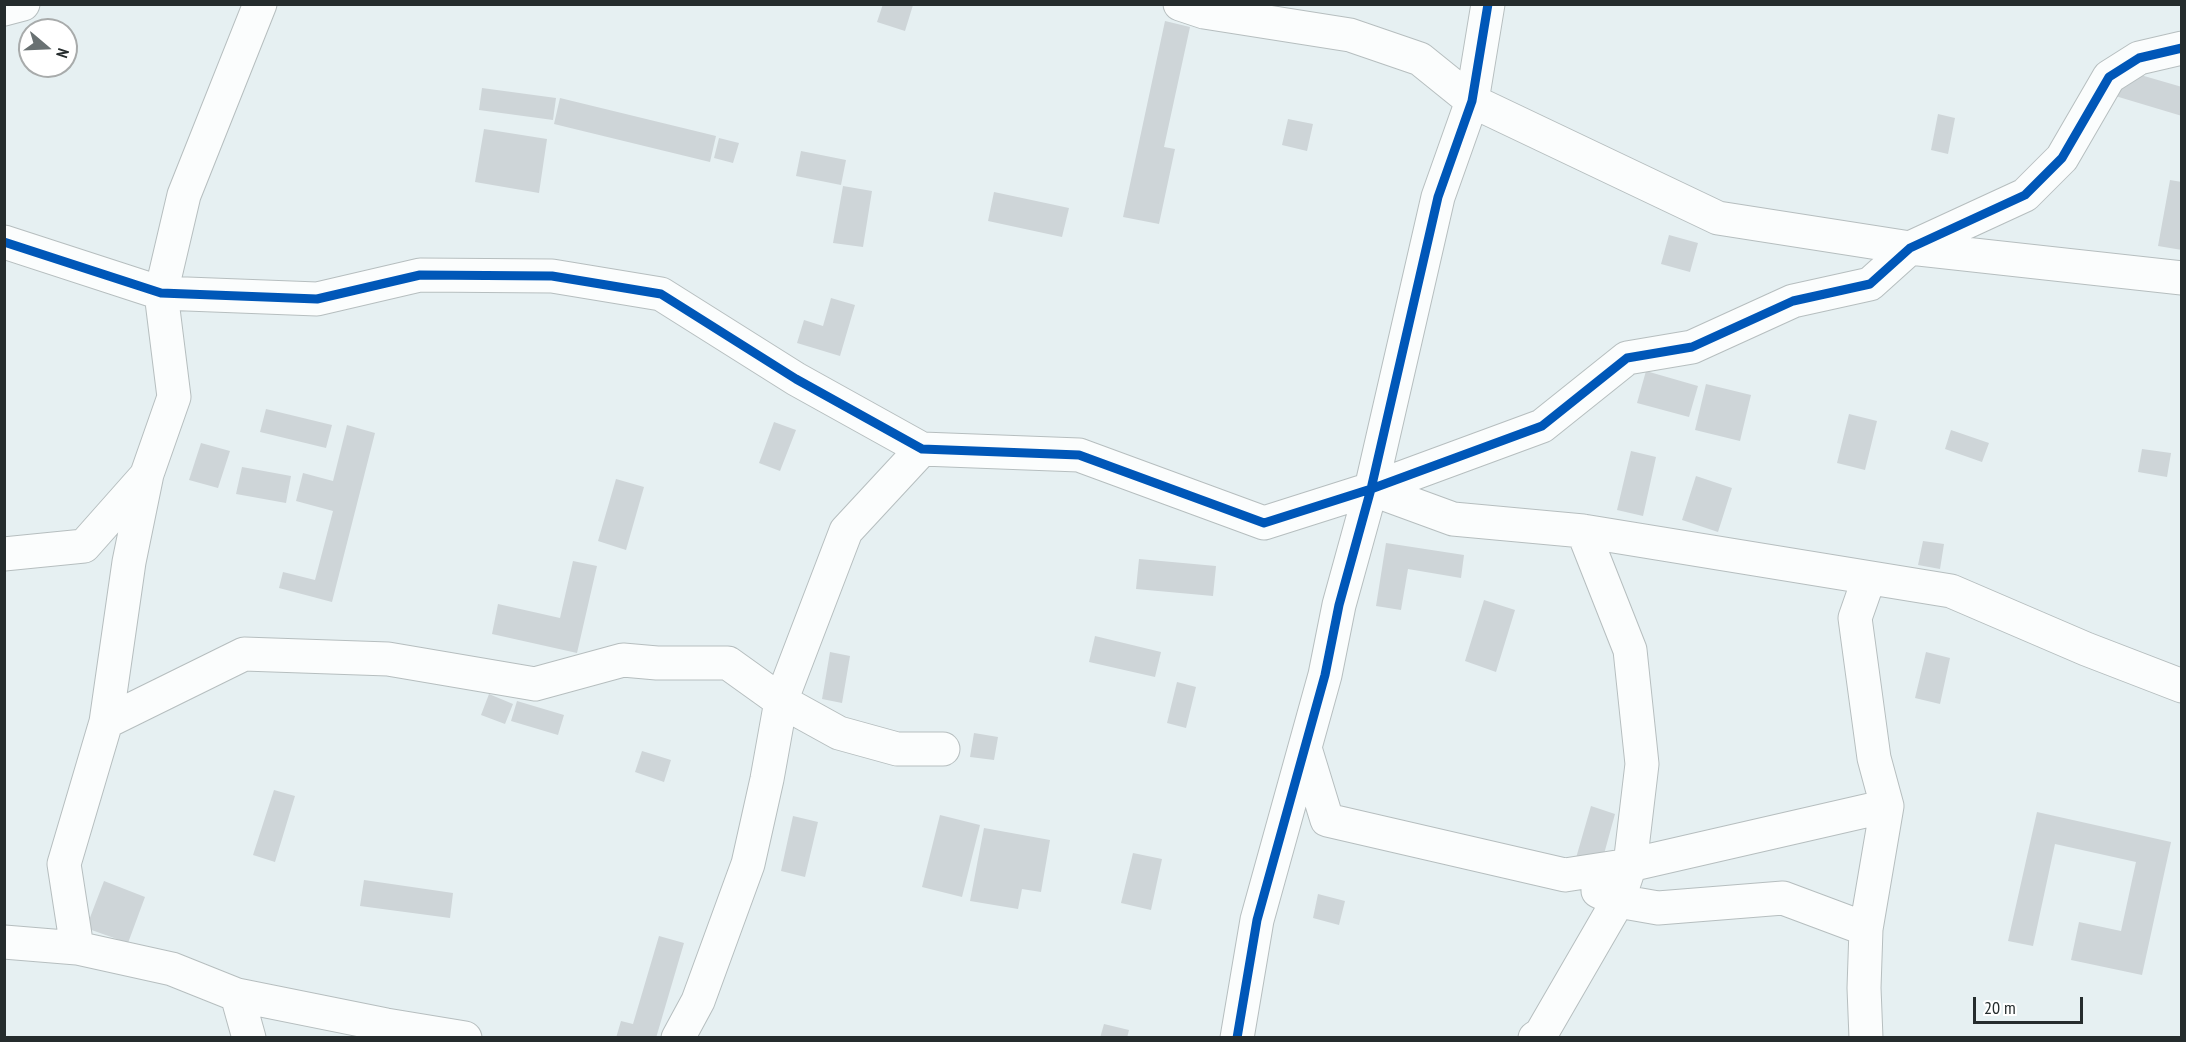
<!DOCTYPE html>
<html>
<head>
<meta charset="utf-8">
<style>
  body { margin:0 }
  #map { position:relative; width:2186px; height:1042px; overflow:hidden; background:#e6f0f2; font-family:"PT Sans Narrow",sans-serif }
  canvas { display:block }
  .frame { position:absolute; inset:0; border:6px solid #252c2d; pointer-events:none }
  .north { position:absolute; left:18px; top:18px; width:60px; height:60px; box-sizing:border-box; background:#fff; border:2px solid #a8abab; border-radius:50%; rotate:109deg; font-size:16px; font-weight:700; line-height:24px; text-align:center; color:#252c2d }
  .north::after { content:''; display:block; margin:auto; width:21px; height:27px; background:#697172; clip-path:polygon(50% 0,100% 100%,50% 72%,0 100%) }
  .scale { position:absolute; left:1973px; top:997px; width:110px; height:27px; box-sizing:border-box; border:3px solid #252c2d; border-top:0; padding-left:8px; font-size:18px; line-height:21px; white-space:nowrap; color:#252c2d; -webkit-text-stroke:4px #fff; paint-order:stroke }
</style>
</head>
<body>
<div id="map">
<canvas width="2186" height="1042"></canvas>
<div class="frame"></div>
<div class="north">N</div>
<div class="scale">20 m</div>
</div>
<script>
const ctx = document.querySelector('canvas').getContext('2d');
ctx.lineJoin = 'round';
function fill(path, color) { ctx.fillStyle = color; ctx.fill(path, 'evenodd'); }
const toPath = rows => new Path2D(rows.map(r => 'M' + r).join(''));
function stroke(path, color, width, dash) { ctx.strokeStyle = color; ctx.lineWidth = width; ctx.lineCap = dash ? 'butt' : 'round'; ctx.setLineDash(dash || []); ctx.stroke(path); }
fill(toPath([
  [883,4,913,5,905,31,877,22],
  [1165,21,1190,27,1164,147,1175,149,1159,224,1123,217],
  [2120,69,2182,87,2182,116,2112,95],
  [482,88,556,98,553,120,479,110],
  [560,98,716,136,710,162,554,124],
  [1938,114,1955,118,1948,154,1931,150],
  [1288,119,1313,124,1307,151,1282,145],
  [484,129,547,139,539,193,475,182],
  [719,138,739,143,733,163,714,158],
  [801,151,846,160,841,185,796,176],
  [2170,180,2182,182,2182,250,2158,246],
  [843,186,872,191,863,247,833,243],
  [994,192,1069,208,1062,237,988,221],
  [1669,235,1698,243,1690,272,1661,264],
  [831,298,855,305,840,356,797,343,804,320,823,326],
  [1646,371,1698,386,1689,417,1637,403],
  [1706,384,1751,395,1740,441,1695,430],
  [266,409,332,425,326,448,260,432],
  [1849,414,1877,421,1865,470,1837,463],
  [774,422,796,430,780,471,759,463],
  [347,425,375,433,332,602,279,588,283,572,315,580,333,511,296,501,303,473,333,481],
  [1951,430,1989,443,1982,462,1945,449],
  [201,443,230,451,218,488,189,480],
  [2142,449,2171,453,2167,477,2138,472],
  [1631,451,1656,457,1643,516,1617,510],
  [242,467,291,476,286,503,236,494],
  [1696,476,1732,488,1718,532,1682,520],
  [616,479,644,487,626,550,598,541],
  [1923,541,1944,544,1940,569,1918,565],
  [1386,543,1464,555,1461,578,1408,569,1401,610,1376,606],
  [1139,559,1216,566,1213,596,1136,589],
  [573,561,597,566,577,653,492,634,498,604,560,618],
  [1484,600,1515,610,1496,672,1465,661],
  [1095,636,1161,652,1155,677,1089,662],
  [830,652,850,656,842,703,822,699],
  [1926,652,1950,658,1940,704,1915,698],
  [1177,682,1196,687,1186,728,1167,723],
  [489,694,513,704,505,724,481,715],
  [517,701,564,715,558,735,511,721],
  [974,733,998,737,994,760,970,757],
  [642,751,671,760,664,782,635,772],
  [274,790,295,796,275,862,253,855],
  [1591,806,1615,814,1601,865,1576,858],
  [2037,812,2171,842,2142,975,2071,960,2079,922,2121,931,2136,862,2055,844,2033,946,2008,941],
  [940,815,980,825,962,897,922,887],
  [793,816,818,822,805,877,781,871],
  [984,828,1050,840,1041,892,1022,889,1018,909,970,901],
  [1133,853,1162,859,1151,910,1121,903],
  [364,880,453,893,450,918,360,906],
  [104,881,145,897,128,943,86,928],
  [1318,894,1345,901,1339,925,1313,918],
  [659,936,684,943,656,1038,616,1038,621,1021,633,1024],
  [1104,1024,1129,1030,1127,1038,1100,1038]
]), '#ced5d8');
const minor = toPath([
  [1180,4,1204,12,1350,35,1420,59,1472,101,1718,218,1910,248,2182,278],
  [4,9,23,4],
  [4,242,161,293,317,299,420,275,552,276,661,294,796,379,922,449,1079,455,1264,523,1371,489,1542,426,1627,358,1692,347,1793,301,1870,284,1910,248,2025,195,2062,158,2109,77,2139,58,2182,48],
  [1371,489,1453,519,1583,531,1951,591,2086,649,2182,686],
  [4,554,84,546,146,476],
  [106,722,244,654,388,659,535,684,623,660,657,663,728,663,781,701,839,733,897,749,943,749],
  [1305,748,1327,820,1565,875,1630,865,1887,806],
  [1598,891,1618,901,1658,908,1783,898,1866,929],
  [4,942,77,948,172,969,237,995,386,1025,465,1038],
  [77,948,64,864,106,722,129,562,147,474,174,397,161,293,184,195,260,4],
  [237,995,249,1038],
  [678,1038,698,1001,748,864,767,779,781,701,846,531,922,449],
  [1237,1038,1257,920,1325,675,1339,605,1371,489,1438,197,1472,101,1488,4],
  [1535,1038,1541,1034,1618,901,1630,865,1642,764,1630,650,1583,531],
  [1866,1038,1864,988,1866,929,1887,806,1874,758,1855,618,1869,578]
]);
stroke(minor, '#b6bebf', 35);
stroke(minor, '#fbfdfd', 33);
stroke(toPath([
  [4,242,161,293,317,299,420,275,552,276,661,294,796,379,922,449,1079,455,1264,523,1371,489,1542,426,1627,358,1692,347,1793,301,1870,284,1910,248,2025,195,2062,158,2109,77,2139,58,2182,48],
  [1237,1038,1257,920,1325,675,1339,605,1371,489,1438,197,1472,101,1488,4]
]), '#0057b8', 9);
</script>
</body>
</html>
